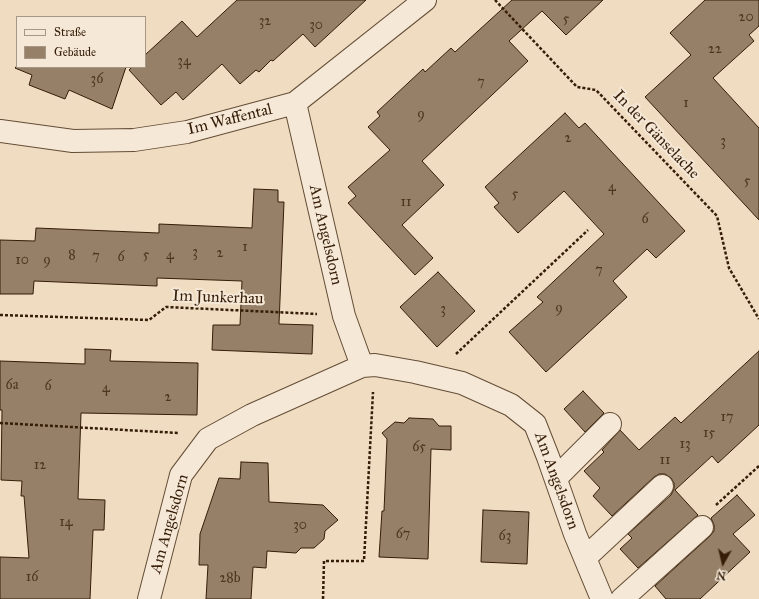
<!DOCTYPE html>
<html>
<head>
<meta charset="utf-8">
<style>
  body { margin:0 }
  #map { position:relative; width:759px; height:599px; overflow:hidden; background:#efdcc1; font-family:"IM FELL Great Primer",serif }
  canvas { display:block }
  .legend { position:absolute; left:16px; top:16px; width:130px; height:52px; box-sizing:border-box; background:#f5e8d7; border:1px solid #a89784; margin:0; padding:5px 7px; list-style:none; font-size:12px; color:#351d07 }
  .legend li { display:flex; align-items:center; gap:8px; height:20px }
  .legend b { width:20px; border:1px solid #a89784 }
  .north { position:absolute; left:703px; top:543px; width:40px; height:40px; -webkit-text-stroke:3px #f5e8d7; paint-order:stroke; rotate:188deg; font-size:11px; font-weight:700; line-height:16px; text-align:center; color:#351d07 }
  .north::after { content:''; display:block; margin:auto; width:14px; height:18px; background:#351d07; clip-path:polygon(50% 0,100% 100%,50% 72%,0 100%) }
</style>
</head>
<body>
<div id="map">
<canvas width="759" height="599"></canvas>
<ul class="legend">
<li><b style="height:5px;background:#f5e8d7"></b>Straße</li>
<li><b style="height:11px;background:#968068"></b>Gebäude</li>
</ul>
<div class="north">N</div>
</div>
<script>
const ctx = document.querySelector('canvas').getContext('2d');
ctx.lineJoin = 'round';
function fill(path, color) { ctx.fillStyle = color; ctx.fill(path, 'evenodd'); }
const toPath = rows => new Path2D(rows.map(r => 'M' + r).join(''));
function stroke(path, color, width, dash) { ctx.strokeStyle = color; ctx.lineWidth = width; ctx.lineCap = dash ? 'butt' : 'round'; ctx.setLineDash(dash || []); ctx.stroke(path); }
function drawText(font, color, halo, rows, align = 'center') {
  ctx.font = font + ' "IM FELL Great Primer",serif'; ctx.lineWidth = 4; ctx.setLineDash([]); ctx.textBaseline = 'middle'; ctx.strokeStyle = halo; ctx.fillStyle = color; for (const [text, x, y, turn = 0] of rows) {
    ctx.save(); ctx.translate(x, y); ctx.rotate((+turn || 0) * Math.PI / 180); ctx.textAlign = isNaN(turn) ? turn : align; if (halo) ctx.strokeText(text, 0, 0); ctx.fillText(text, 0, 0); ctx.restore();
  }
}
const building = toPath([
  [237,0,366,0,315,47,303,34,273,61,271,60,259,72,256,70,240,84,222,64,183,100,176,92,161,105,129,70,132,67,145,67,145,55,182,21,197,37,237,0],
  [512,0,603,0,566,35,542,11,509,41,528,61,422,161,444,185,402,225,433,258,415,275,348,203,356,196,348,187,390,150,368,127,380,116,377,112,423,69,425,72,451,48,455,52,512,0],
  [705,0,759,0,759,26,749,35,754,41,713,78,759,128,759,220,645,97,691,55,670,33,705,0],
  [16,67,126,67,112,109,69,90,65,99,29,85,32,75,15,68,16,67],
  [565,113,579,128,585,123,685,231,656,258,647,249,613,281,627,297,546,372,509,332,543,302,537,297,604,234,564,191,518,233,494,207,499,203,485,187,565,113],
  [254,189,278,190,278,202,284,202,279,324,313,325,312,354,212,350,213,325,240,325,242,281,157,278,157,286,34,281,33,294,0,294,0,240,35,241,36,228,159,233,159,224,252,228,254,189],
  [438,272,475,311,437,347,400,307,438,272],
  [85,349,111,350,110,361,198,363,197,415,81,413,78,499,105,500,104,530,93,530,90,599,0,599,0,557,29,558,24,496,21,496,22,481,1,480,2,410,0,410,0,361,85,364,85,349],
  [759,351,759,425,718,463,712,456,675,490,698,515,638,568,620,549,632,538,628,534,671,495,674,489,674,483,671,478,665,474,659,474,654,477,612,516,593,496,600,488,584,471,604,452,602,450,620,430,639,450,675,417,681,423,759,351],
  [583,391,604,413,585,432,564,409,583,391],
  [409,418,433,419,439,426,451,426,451,450,431,449,428,559,379,557,382,511,384,511,387,439,382,433,395,422,404,423,409,418],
  [241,462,268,463,269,502,323,505,338,520,325,531,324,539,314,548,301,548,296,553,267,551,266,568,253,567,251,599,206,599,208,565,199,565,200,534,219,478,240,479,241,462],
  [737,495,755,515,733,534,750,552,700,599,666,599,655,586,710,536,714,531,714,525,711,518,737,495],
  [483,510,529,512,527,564,481,562,483,510]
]);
fill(building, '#968068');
stroke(building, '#351d07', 1);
const minor = toPath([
  [0,131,73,141,134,140,187,132,295,103,425,0],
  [362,366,375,365,415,372,462,383,511,405,535,424,548,457,575,534,602,599],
  [556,478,610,424],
  [585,558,662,486],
  [149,599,181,475,208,439,252,415,362,366,344,316,295,103],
  [622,599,702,527]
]);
stroke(minor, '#644d36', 24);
stroke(toPath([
  [495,0,577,87,596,90,717,216,729,268,759,319],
  [0,315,149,320,166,307,317,314],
  [456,354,588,230],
  [0,423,179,433],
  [716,505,759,466],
  [323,599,324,561,364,561,373,392]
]), '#351d07', 2.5, [3, 2]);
stroke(minor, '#f5e8d7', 22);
drawText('14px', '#4d361f', null, [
  ["20",746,18],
  ["5",566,20],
  ["32",265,22],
  ["30",316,26],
  ["22",715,50],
  ["34",184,62],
  ["36",97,80],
  ["7",481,83],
  ["1",686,104],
  ["9",421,115],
  ["2",568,139],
  ["3",723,142],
  ["5",747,182],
  ["4",612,188],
  ["5",515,195],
  ["11",406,203],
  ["6",645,220],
  ["1",245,248],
  ["3",195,253],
  ["2",220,254],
  ["8",72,256],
  ["5",146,256],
  ["4",170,256],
  ["7",96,257],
  ["6",121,258],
  ["10",22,261],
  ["9",47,261],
  ["7",599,271],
  ["9",559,309],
  ["3",443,310],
  ["6a",12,386],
  ["6",48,387],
  ["4",106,389],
  ["2",168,398],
  ["17",727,418],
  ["15",709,434],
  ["13",685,445],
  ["65",419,448],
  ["11",665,461],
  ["12",40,466],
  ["14",66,523],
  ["30",300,526],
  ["67",403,535],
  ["63",505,537],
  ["16",32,578],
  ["28b",230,579]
]);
drawText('16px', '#351d07', '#f5e8d7', [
  ["Im Waffental",230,120,-14],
  ["In der Gänselache",656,135,46],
  ["Am Angelsdorn",325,235,77],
  ["Im Junkerhau",218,298,2],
  ["Am Angelsdorn",556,481,70],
  ["Am Angelsdorn",170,524,-74]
]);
</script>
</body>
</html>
